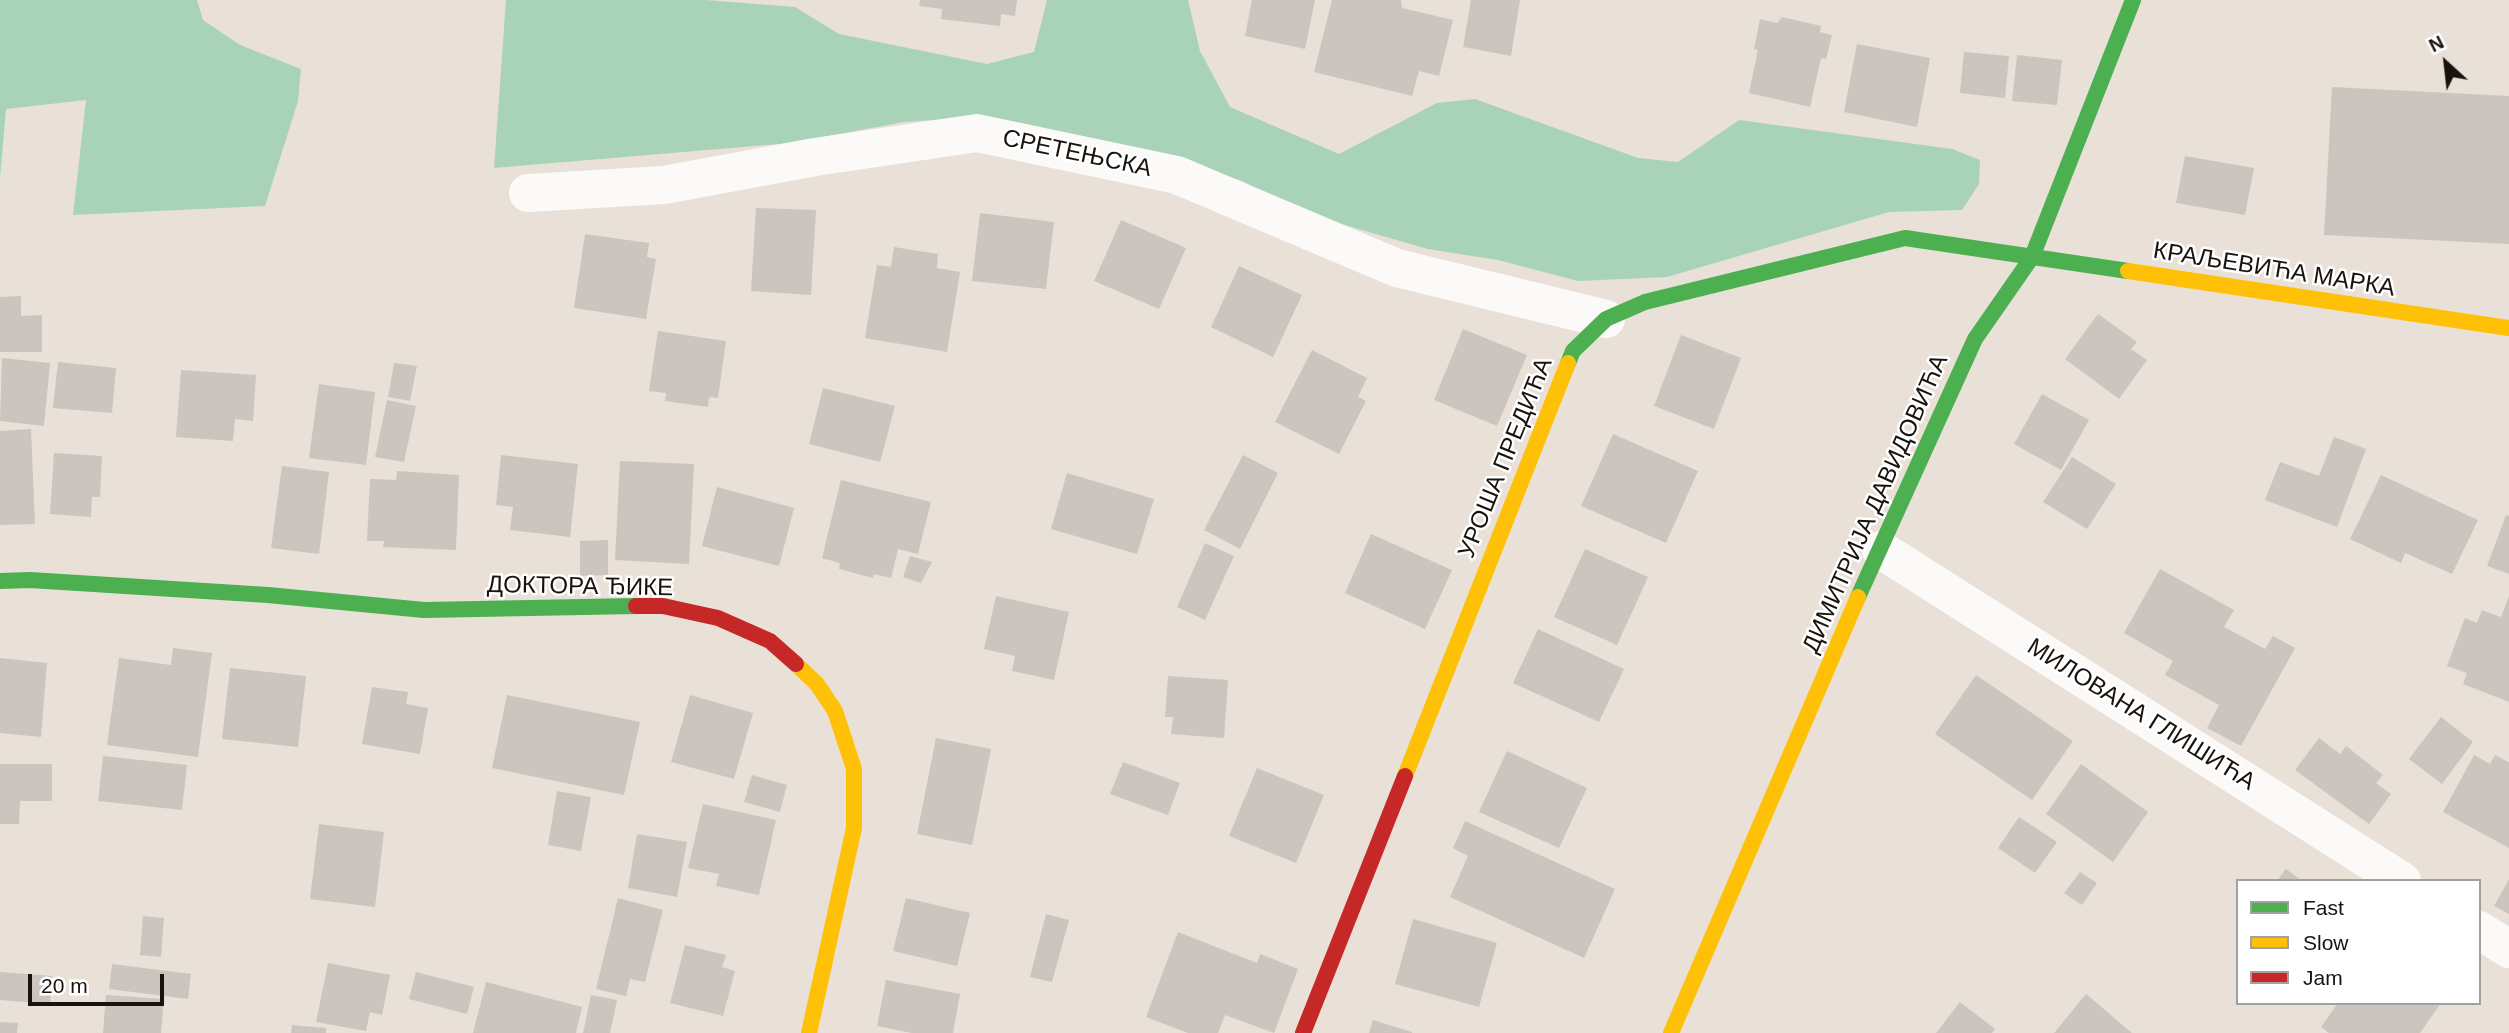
<!DOCTYPE html>
<html>
<head>
<meta charset="utf-8">
<style>
  body { margin:0 }
  #map { position:relative; width:2509px; height:1033px; overflow:hidden; background:#e9e0d8; font-family:Helvetica,sans-serif }
  canvas { display:block }
  .legend { position:absolute; left:2236px; top:879px; width:245px; height:126px; box-sizing:border-box; background:#fff; border:2px solid #a3a19f; margin:0; padding:9px 12px; list-style:none; font-size:21px; color:#18130e }
  .legend li { display:flex; align-items:center; gap:14px; height:35px }
  .legend b { width:35px; border:2px solid #a3a19f }
  .north { position:absolute; left:2411px; top:28px; width:70px; height:70px; -webkit-text-stroke:5px #fff; paint-order:stroke; rotate:333deg; font-size:19px; font-weight:700; line-height:28px; text-align:center; color:#18130e }
  .north::after { content:''; display:block; margin:auto; width:24px; height:32px; background:#18130e; clip-path:polygon(50% 0,100% 100%,50% 72%,0 100%) }
  .scale { position:absolute; left:28px; top:974px; width:136px; height:32px; box-sizing:border-box; border:4px solid #18130e; border-top:0; padding-left:9px; font-size:21px; line-height:24px; white-space:nowrap; color:#18130e; -webkit-text-stroke:5px #fff; paint-order:stroke }
</style>
</head>
<body>
<div id="map">
<canvas width="2509" height="1033"></canvas>
<ul class="legend">
<li><b style="height:9px;background:#4caf50"></b>Fast</li>
<li><b style="height:9px;background:#ffc107"></b>Slow</li>
<li><b style="height:9px;background:#c62828"></b>Jam</li>
</ul>
<div class="north">N</div>
<div class="scale">20 m</div>
</div>
<script>
const ctx = document.querySelector('canvas').getContext('2d');
ctx.lineJoin = 'round';
function fill(path, color) { ctx.fillStyle = color; ctx.fill(path, 'evenodd'); }
const toPath = rows => new Path2D(rows.map(r => 'M' + r).join(''));
function stroke(path, color, width, dash) { ctx.strokeStyle = color; ctx.lineWidth = width; ctx.lineCap = dash ? 'butt' : 'round'; ctx.setLineDash(dash || []); ctx.stroke(path); }
function drawText(font, color, halo, rows, align = 'center') {
  ctx.font = font + ' Helvetica,sans-serif'; ctx.lineWidth = 5; ctx.setLineDash([]); ctx.textBaseline = 'middle'; ctx.strokeStyle = halo; ctx.fillStyle = color; for (const [text, x, y, turn = 0] of rows) {
    ctx.save(); ctx.translate(x, y); ctx.rotate((+turn || 0) * Math.PI / 180); ctx.textAlign = isNaN(turn) ? turn : align; if (halo) ctx.strokeText(text, 0, 0); ctx.fillText(text, 0, 0); ctx.restore();
  }
}
fill(toPath([
  [0,0,197,0,203,20,240,45,301,69,298,101,265,206,73,215,86,100,6,109,0,178],
  [506,0,706,0,795,7,839,34,987,64,1034,52,1047,0,1188,0,1200,51,1230,107,1339,154,1437,103,1475,99,1638,158,1678,162,1739,120,1952,149,1980,160,1979,184,1962,210,1889,212,1667,277,1578,281,1498,260,1428,249,1306,214,1242,181,1186,164,961,118,904,122,790,143,494,168]
]), '#a8d3b9');
fill(toPath([
  [920,0,1017,0,1015,16,1001,14,1000,26,941,19,942,9,919,6],
  [1252,0,1315,0,1305,49,1245,36],
  [1332,0,1401,0,1402,8,1453,20,1439,76,1419,71,1412,96,1314,72],
  [1471,0,1520,0,1511,56,1463,47],
  [1782,17,1821,26,1820,32,1832,35,1826,59,1821,58,1810,107,1749,93,1758,50,1754,49,1760,19,1777,23],
  [1857,44,1930,58,1917,127,1844,112],
  [1964,52,2009,56,2005,98,1960,93],
  [2017,55,2062,60,2057,105,2012,101],
  [2332,87,2509,96,2509,244,2324,235],
  [2185,156,2254,168,2245,215,2176,203],
  [756,208,816,210,811,295,751,291],
  [980,213,1054,222,1046,289,972,281],
  [1121,220,1186,248,1159,309,1094,281],
  [585,234,649,243,647,257,656,259,646,319,574,308],
  [894,247,938,254,937,268,960,272,947,352,865,338,877,265,891,267],
  [1239,266,1302,295,1273,357,1211,327],
  [21,296,21,316,42,315,42,352,0,352,0,297],
  [2098,314,2137,342,2131,349,2147,360,2119,399,2065,359],
  [1463,329,1527,355,1497,426,1434,400],
  [658,331,726,341,718,398,709,397,708,407,665,401,666,393,649,391],
  [1681,335,1741,358,1714,429,1654,406],
  [1312,350,1367,378,1358,397,1366,401,1339,454,1275,422],
  [2,358,50,363,44,426,0,421],
  [58,362,116,368,112,413,53,408],
  [394,363,417,366,410,401,388,397],
  [181,370,256,375,253,421,235,419,233,441,176,437],
  [319,384,375,392,366,465,309,458],
  [823,388,895,406,880,462,809,444],
  [2042,394,2089,420,2061,470,2014,444],
  [387,400,416,406,404,462,375,457],
  [31,429,35,524,0,525,0,431],
  [1613,434,1698,471,1666,543,1581,506],
  [2334,437,2366,449,2337,527,2265,500,2280,462,2319,476],
  [54,453,102,456,100,497,92,497,91,517,50,514],
  [501,455,578,464,570,537,510,530,513,507,496,505],
  [1243,455,1278,473,1240,549,1204,530],
  [2072,457,2116,484,2087,529,2043,502],
  [620,461,694,464,689,564,615,560],
  [282,466,329,472,319,554,271,548],
  [397,471,459,475,456,550,383,547,384,541,367,541,370,479,396,480],
  [1067,473,1154,499,1137,554,1051,529],
  [2381,475,2478,520,2452,574,2405,553,2401,563,2350,539],
  [841,480,931,502,918,554,898,549,891,578,874,574,873,578,839,569,840,563,822,558],
  [717,487,794,508,779,566,702,546],
  [2506,515,2509,516,2509,574,2487,566],
  [1371,534,1452,570,1425,629,1345,593],
  [608,540,608,575,580,576,580,541],
  [1205,543,1234,556,1205,620,1177,607],
  [1585,549,1648,577,1617,645,1554,617],
  [910,556,932,562,921,583,903,577],
  [2160,569,2234,610,2224,627,2265,649,2273,636,2295,648,2241,746,2207,728,2219,705,2165,675,2173,661,2124,633],
  [996,596,1069,612,1054,680,1012,671,1015,656,984,649],
  [2509,596,2509,702,2463,684,2467,673,2447,666,2465,618,2477,623,2482,610,2501,617],
  [1538,629,1624,669,1599,722,1513,683],
  [173,648,212,653,198,757,107,745,119,658,171,665],
  [0,658,47,663,41,737,0,733],
  [230,668,306,676,298,747,222,739],
  [1976,675,2073,741,2032,800,1935,734],
  [1168,676,1228,680,1224,738,1171,734,1173,717,1165,717],
  [372,687,408,692,406,704,428,708,420,754,362,744],
  [507,695,640,722,624,795,492,768],
  [690,695,753,713,734,779,671,762],
  [2441,717,2473,742,2442,784,2409,759],
  [936,738,991,749,972,845,917,834],
  [2319,738,2340,754,2346,746,2383,775,2376,783,2391,794,2369,824,2295,770],
  [1507,751,1587,788,1559,848,1479,812],
  [2474,755,2490,764,2495,755,2509,762,2509,848,2443,812],
  [103,756,187,765,182,810,98,801],
  [1123,762,1180,783,1168,815,1110,794],
  [0,764,52,764,52,801,20,801,19,824,0,824],
  [2081,764,2148,812,2113,862,2046,814],
  [1257,768,1324,795,1296,863,1229,836],
  [752,775,787,785,780,812,744,802],
  [557,791,591,797,581,851,548,845],
  [703,804,776,820,759,895,716,886,719,874,688,868],
  [2019,817,2057,842,2035,873,1998,848],
  [1465,821,1615,889,1584,958,1450,897,1468,856,1453,848],
  [319,824,384,832,375,907,310,899],
  [637,834,687,842,677,897,628,888],
  [2286,869,2302,881,2277,881],
  [2080,872,2097,883,2082,905,2064,893],
  [2509,879,2509,914,2494,906],
  [618,898,663,910,645,982,630,979,626,996,596,989],
  [906,898,970,913,957,966,893,951],
  [1046,914,1069,920,1052,982,1030,977],
  [143,916,164,918,161,957,140,955],
  [1413,919,1497,943,1479,1007,1395,984],
  [1178,932,1257,963,1260,954,1298,969,1274,1033,1225,1015,1218,1033,1188,1033,1146,1017],
  [685,945,726,955,722,967,735,971,723,1016,670,1003],
  [328,963,390,975,382,1015,370,1012,366,1031,316,1022],
  [112,964,191,974,188,999,109,989],
  [0,972,52,976,50,1004,0,1000],
  [416,972,474,987,467,1014,409,999],
  [886,980,960,994,953,1033,912,1033,877,1026],
  [486,982,582,1007,576,1033,473,1033],
  [2086,994,2132,1033,2054,1033],
  [106,995,164,999,161,1033,103,1033],
  [591,995,617,1000,610,1033,583,1033],
  [1960,1002,1995,1029,1992,1033,1936,1033],
  [2338,1003,2441,1003,2420,1033,2329,1033,2321,1027],
  [1373,1020,1412,1032,1412,1033,1369,1033],
  [0,1022,18,1023,17,1033,0,1033],
  [292,1025,326,1028,326,1033,291,1033]
]), '#ccc4bf');
stroke(toPath([
  [528,193,664,185,815,157,977,133,1177,175,1397,268,1606,319],
  [1881,550,2402,881],
  [2479,930,2509,949]
]), '#fcfaf9', 38);
stroke(toPath([
  [1568,363,1573,351,1606,319,1645,302,1905,238,2128,271],
  [0,581,30,580,268,595,424,610,636,606],
  [1858,597,1975,339,2032,257,2133,0]
]), '#4caf50', 16);
stroke(toPath([
  [2128,271,2509,328],
  [796,664,817,684,835,711,854,769,854,828,809,1033],
  [1405,776,1568,363],
  [1671,1033,1858,597]
]), '#ffc107', 16);
stroke(toPath([
  [636,606,663,606,718,618,770,641,796,664],
  [1303,1033,1405,776]
]), '#c62828', 16);
drawText('24px', '#18130e', '#fff', [
  ["СРЕТЕЊСКА",1077,154,12],
  ["КРАЉЕВИЋА МАРКА",2274,270,9],
  ["УРОША ПРЕДИЋА",1506,458,-68],
  ["ДИМИТРИЈА ДАВИДОВИЋА",1876,504,-66],
  ["ДОКТОРА ЂИКЕ",580,587,1],
  ["МИЛОВАНА ГЛИШИЋА",2141,715,32]
]);
</script>
</body>
</html>
